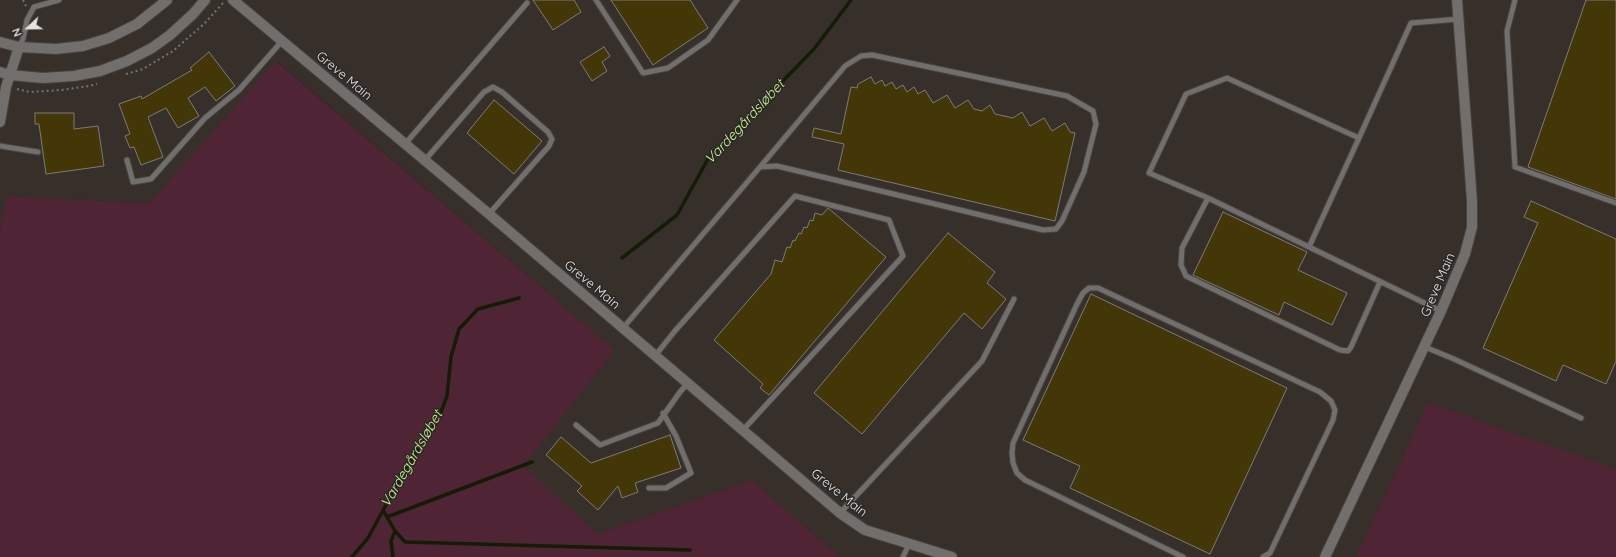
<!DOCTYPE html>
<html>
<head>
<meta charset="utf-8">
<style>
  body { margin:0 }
  #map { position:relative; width:1616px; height:557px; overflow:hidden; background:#2a2826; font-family:Quicksand,sans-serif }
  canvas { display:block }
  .north { position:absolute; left:8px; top:8px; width:40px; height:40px; -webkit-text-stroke:3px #2a2826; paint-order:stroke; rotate:248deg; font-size:11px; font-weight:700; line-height:16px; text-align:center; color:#e4e3e2 }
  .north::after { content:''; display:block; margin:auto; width:14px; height:18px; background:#e4e3e2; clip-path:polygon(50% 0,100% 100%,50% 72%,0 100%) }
</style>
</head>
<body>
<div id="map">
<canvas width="1616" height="557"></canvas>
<div class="north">N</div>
</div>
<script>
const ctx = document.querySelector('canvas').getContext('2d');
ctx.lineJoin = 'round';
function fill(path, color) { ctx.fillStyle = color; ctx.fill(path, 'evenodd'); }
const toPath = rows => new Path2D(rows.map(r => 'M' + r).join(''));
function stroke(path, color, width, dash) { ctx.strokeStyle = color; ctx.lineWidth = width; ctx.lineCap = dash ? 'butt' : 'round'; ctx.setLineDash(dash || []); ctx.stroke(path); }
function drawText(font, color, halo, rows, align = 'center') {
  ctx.font = font + ' Quicksand,sans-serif'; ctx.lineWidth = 3; ctx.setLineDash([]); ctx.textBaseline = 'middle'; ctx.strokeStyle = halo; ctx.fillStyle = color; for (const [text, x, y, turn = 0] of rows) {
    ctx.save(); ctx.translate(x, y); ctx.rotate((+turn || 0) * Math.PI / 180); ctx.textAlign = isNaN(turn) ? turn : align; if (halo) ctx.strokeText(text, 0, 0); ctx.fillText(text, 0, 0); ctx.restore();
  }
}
fill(toPath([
  [0,0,1616,0,1616,472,1428,403,1356,557,840,557,752,480,598,534,522,466,615,350,277,61,149,203,7,196,0,231]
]), '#37302a');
fill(toPath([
  [276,61,615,350,523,466,598,534,752,480,840,557,0,557,0,231,6,196,149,203],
  [1428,403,1616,469,1616,557,1356,557]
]), '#4f2535');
stroke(toPath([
  [622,258,677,215,709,157,814,49,851,0],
  [383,510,395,531,405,542,690,550],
  [387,517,532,462],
  [352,557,368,538,406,468,438,420,447,396,451,357,459,329,478,309,519,298],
  [393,557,391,541,395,531]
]), '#131c05', 3.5);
const building = toPath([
  [533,0,574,0,581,12,553,30,533,0],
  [611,0,690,0,708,28,653,65,611,0],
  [1586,0,1616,0,1616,199,1528,167,1586,0],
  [604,47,610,56,602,62,607,71,592,81,580,62,604,47],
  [209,52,235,86,216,101,205,87,188,98,199,116,178,128,166,108,148,117,163,157,141,165,134,147,130,148,125,136,130,134,119,104,141,96,142,99,192,70,190,68,209,52],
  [871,77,875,84,882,80,885,86,892,82,896,89,903,85,907,92,914,87,918,94,925,90,933,103,947,95,955,108,968,100,974,109,982,111,990,105,995,114,1013,118,1022,112,1030,126,1044,118,1052,131,1065,123,1070,132,1075,133,1055,221,838,170,844,144,812,137,814,128,841,134,851,87,857,88,858,84,871,77],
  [494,100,542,141,514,174,467,133,494,100],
  [35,113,74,113,74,129,98,126,104,166,46,174,39,124,35,124,35,113],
  [1531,201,1616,239,1616,361,1606,384,1563,365,1556,381,1483,348,1538,223,1524,217,1531,201],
  [828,208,886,257,769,395,760,388,763,384,714,340,771,274,775,260,782,262,787,247,790,248,793,240,795,241,799,233,801,234,804,227,807,228,810,220,813,221,815,213,822,215,828,208],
  [1223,212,1307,252,1298,270,1347,293,1332,325,1284,302,1279,315,1193,275,1223,212],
  [948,233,995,272,987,283,1006,299,982,329,964,313,862,434,814,393,948,233],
  [1091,294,1287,388,1210,554,1070,488,1080,466,1023,440,1091,294],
  [670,435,681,468,635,483,638,492,622,498,618,486,598,510,577,491,582,486,546,455,561,437,591,463,670,435]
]);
fill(building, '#433707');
stroke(building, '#7c7b78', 1);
const service = toPath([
  [596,0,643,73,668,68,708,40,737,0],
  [1515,0,1507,31,1515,167,1616,203],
  [19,47,23,39,27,20,34,7,59,0],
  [405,144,527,3],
  [0,146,38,152],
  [127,160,133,182,151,179,205,118,239,90,282,41],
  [425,160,484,92,493,87,502,92,548,132,552,139,549,146,489,214],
  [1208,198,1182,248,1181,265,1186,276,1340,350,1348,351,1351,347,1380,282],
  [1309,247,1359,138],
  [1441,311,1208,198,1149,173,1186,94,1227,78,1359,138,1411,23,1459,19],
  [623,328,760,167,777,166,1043,230,1056,229,1062,221,1084,172,1096,124,1093,111,1067,96,872,55,861,56,845,66,760,167],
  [1425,347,1454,359,1581,418],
  [655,356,674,332,795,196,889,220,903,256,743,430],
  [576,425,600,445,658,423,680,392,688,383],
  [649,488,666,488,691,473,676,436,663,413],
  [840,513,982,361,1014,299],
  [903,557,909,544],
  [1183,557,1025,480,1017,473,1013,463,1012,453,1013,443,1077,304,1083,293,1089,288,1098,288,1320,392,1331,401,1335,410,1333,420,1270,553,1263,557]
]);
const minor = toPath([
  [233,0,489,214,840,513,865,530,952,557],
  [0,42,19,47,56,49,83,46,109,38,137,24,167,0],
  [0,72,10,75,43,78,74,76,100,71,127,61,152,48,170,35,193,14,205,0],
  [0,122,6,87,19,47],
  [1325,557,1441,311,1465,254,1472,227,1472,201,1457,0]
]);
stroke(service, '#454342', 7);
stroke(minor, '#454342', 12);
stroke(toPath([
  [23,0,26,6],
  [126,74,143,69,173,51,205,23,223,3],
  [17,89,30,92,62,90,89,86,97,84]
]), '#747371', 2, [2, 3]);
stroke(service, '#716e6c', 5);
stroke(minor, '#716e6c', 10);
drawText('13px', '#e4e3e2', '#2a2826', [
  ["Greve Main",344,76,40],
  ["Greve Main",592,285,40],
  ["Greve Main",1438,285,-67],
  ["Greve Main",839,493,39]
]);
drawText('italic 14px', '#cbf38b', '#2a2826', [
  ["Vardegårdsløbet",745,122,-47],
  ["Vardegårdsløbet",412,459,-60]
]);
</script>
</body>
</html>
